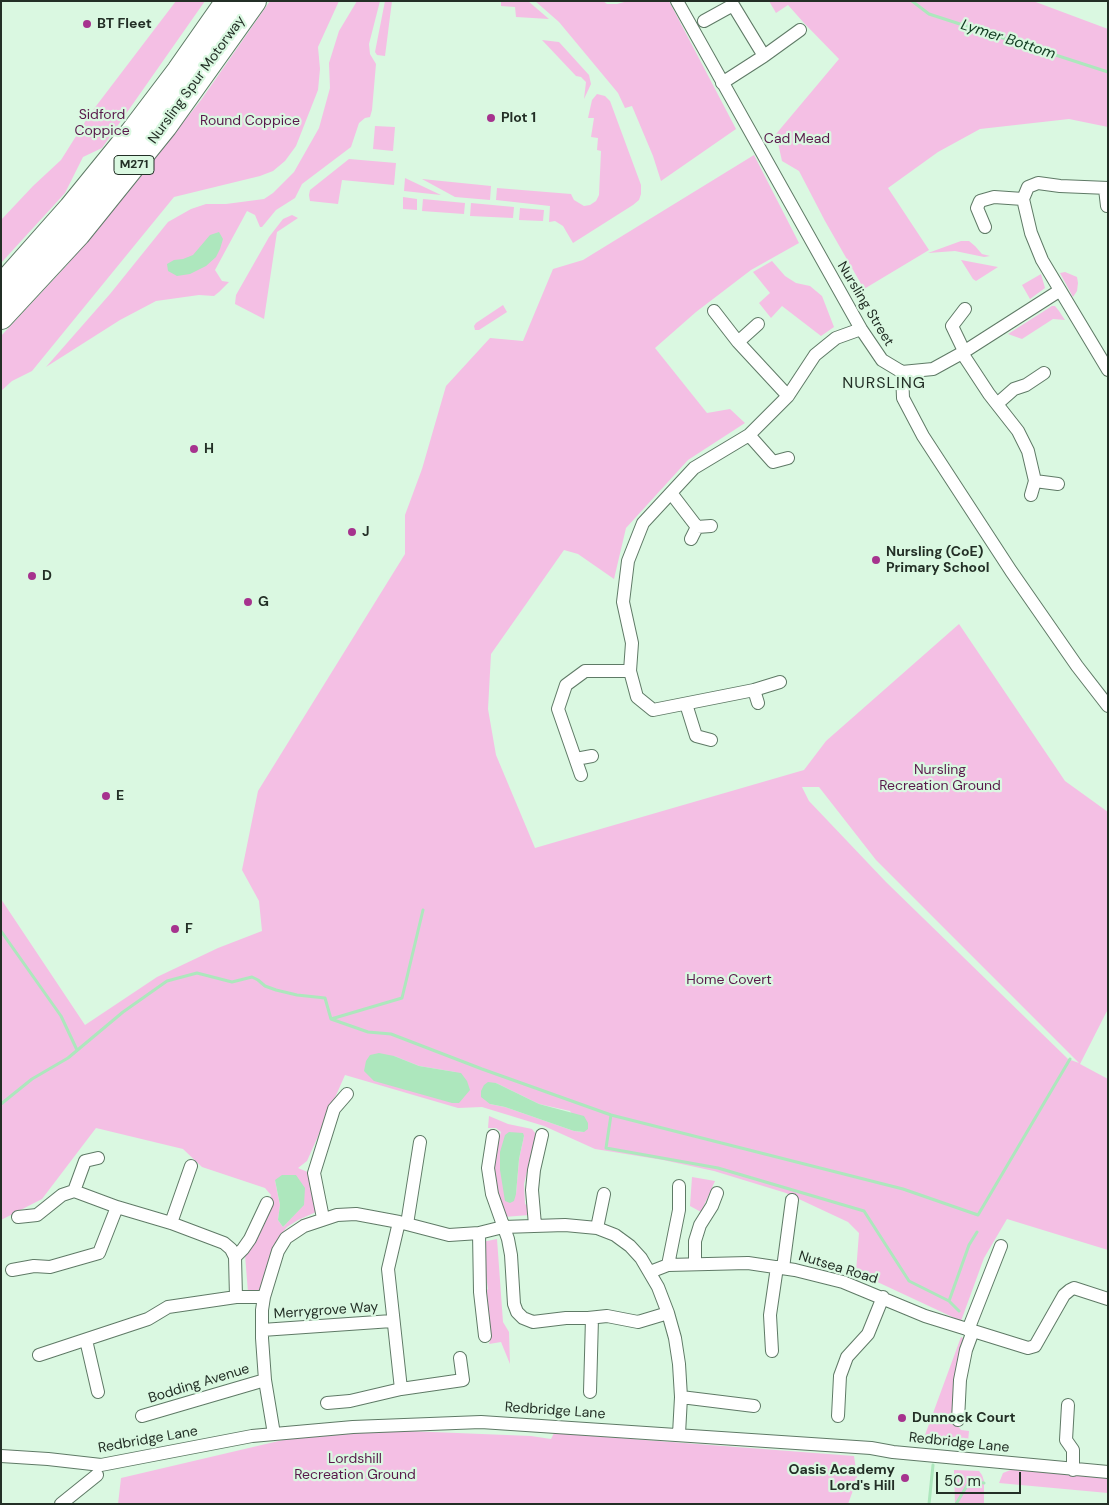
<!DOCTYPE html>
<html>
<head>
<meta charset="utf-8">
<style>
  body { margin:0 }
  #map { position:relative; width:1109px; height:1505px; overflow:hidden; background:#daf8e1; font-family:"DM Sans",sans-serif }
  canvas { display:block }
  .frame { position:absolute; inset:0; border:2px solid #232f26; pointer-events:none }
  .scale { position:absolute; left:936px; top:1472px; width:85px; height:22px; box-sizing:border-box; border:2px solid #232f26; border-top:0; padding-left:6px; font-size:15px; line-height:18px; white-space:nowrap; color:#232f26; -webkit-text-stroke:4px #daf8e1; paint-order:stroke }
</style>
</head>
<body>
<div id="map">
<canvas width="1109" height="1505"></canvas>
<div class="frame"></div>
<div class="scale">50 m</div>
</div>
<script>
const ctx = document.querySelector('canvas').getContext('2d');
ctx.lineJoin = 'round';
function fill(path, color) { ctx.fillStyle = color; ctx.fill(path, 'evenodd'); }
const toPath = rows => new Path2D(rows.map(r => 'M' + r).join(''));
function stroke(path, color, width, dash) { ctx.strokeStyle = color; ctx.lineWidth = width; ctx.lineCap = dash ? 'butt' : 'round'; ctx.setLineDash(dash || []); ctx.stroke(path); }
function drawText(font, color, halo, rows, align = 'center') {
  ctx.font = font + ' "DM Sans",sans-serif'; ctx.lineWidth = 4.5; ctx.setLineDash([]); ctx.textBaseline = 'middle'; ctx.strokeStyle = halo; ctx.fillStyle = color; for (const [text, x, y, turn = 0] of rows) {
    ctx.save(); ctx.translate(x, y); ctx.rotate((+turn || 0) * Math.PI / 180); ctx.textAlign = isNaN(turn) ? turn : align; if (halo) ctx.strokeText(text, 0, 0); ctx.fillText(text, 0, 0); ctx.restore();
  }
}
fill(toPath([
  [176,1,205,1,102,148,83,157,65,193,1,263,1,220,33,186,61,160,90,114],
  [270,1,339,1,318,47,320,69,318,90,296,146,285,161,273,171,260,176,174,197,32,371,12,381,1,391,1,336,67,265,110,214,201,100],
  [357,1,380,1,369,44,370,54,376,64,372,110,370,117,365,118,359,123,351,147,302,184,295,198,276,210,262,227,260,227,255,215,247,211,215,270,222,281,229,282,219,292,214,296,199,295,156,301,120,320,46,367,110,294,168,222,191,209,206,204,226,204,264,199,273,193,294,172,319,128,330,88,329,63,339,31],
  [385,1,392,1,385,56,377,55,375,52],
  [501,1,528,1,549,19,516,17,515,7,501,6],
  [535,1,603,1,607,4,617,4,628,1,669,1,736,129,661,181,653,156,632,106,625,108,618,93,559,22],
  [769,1,1033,1,1108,29,1108,127,1069,119,980,129,938,152,888,188,929,250,864,289,825,221,799,171,782,161,776,134,839,59,804,23,788,5,776,13],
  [542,40,559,42,589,75,591,84,584,99,586,82,581,77,576,76],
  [597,94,605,96,610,101,641,185,641,194,639,200,633,205,573,243,563,226,555,221,549,222,550,206,496,200,497,188,571,194,574,200,584,206,590,205,596,201,599,195,601,151,597,150,598,138,591,137,594,118,588,118,592,100],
  [375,126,395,127,393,151,373,149],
  [754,155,799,243,751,270,696,312,655,348,707,413,730,409,745,423,688,460,626,528,614,579,578,554,564,550,491,654,488,709,496,755,535,848,804,770,826,741,959,624,1065,781,1108,812,1108,1009,1080,1064,1108,1079,1108,1250,1007,1219,984,1258,961,1321,856,1272,859,1233,848,1222,786,1193,714,1171,663,1160,595,1149,544,1126,482,1107,458,1108,345,1075,307,1161,298,1168,310,1173,316,1212,298,1220,287,1227,277,1240,262,1291,248,1292,245,1255,259,1234,271,1195,265,1188,202,1167,183,1149,96,1128,42,1199,1,1220,1,899,85,1025,157,977,218,948,262,931,259,901,242,870,258,791,405,554,405,515,422,469,446,386,490,338,523,341,553,269,583,260],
  [802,787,819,787,876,860,1079,1063,1068,1059,886,882,809,801],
  [394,1056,419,1066,461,1073,366,1061],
  [496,1083,539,1104,570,1111,584,1132,574,1131,505,1107,490,1104],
  [275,1180,304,1204,283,1227,278,1220,280,1205],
  [349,159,396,163,394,185,342,180,338,204,310,201,309,195,310,190],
  [405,178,441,195,404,191],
  [422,179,491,186,490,200,455,197],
  [403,197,417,199,417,210,403,209],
  [423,199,465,203,464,214,422,211],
  [471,203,514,207,513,218,470,216],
  [520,208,544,210,543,221,519,220],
  [292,215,298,218,277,232,264,319,235,304,236,295,269,237,283,219],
  [961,241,969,241,975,246,982,254,990,256,984,257,955,251,928,253],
  [961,260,998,267,976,281,973,279],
  [772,261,785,276,796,283,810,286,822,296,834,327,821,336,782,306,771,318,759,303,770,293,753,272],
  [1065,272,1077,277,1078,283,1077,291,1073,297,1060,273],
  [1041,274,1045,288,1030,299,1022,285],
  [503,305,507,312,479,330,475,330,474,326,476,323],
  [1052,306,1055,306,1059,311,1065,320,1053,319,1022,339,1008,334],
  [489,1116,508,1124,532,1129,536,1134,524,1184,525,1204,530,1208,529,1215,504,1217,498,1193,495,1170,495,1151,501,1132,496,1128,488,1128],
  [509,1132,524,1136,519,1159,516,1194],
  [692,1177,715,1181,701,1212,690,1206],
  [497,1239,503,1322,509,1332,510,1364,501,1342,489,1344,491,1337,483,1293,488,1289,486,1276,482,1274,482,1242],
  [961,1337,963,1338,955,1381,954,1421,961,1430,969,1431,968,1442,925,1435],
  [334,1428,531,1436,551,1439,554,1433,854,1456,857,1476,855,1485,848,1504,118,1504,121,1478],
  [1018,1467,1108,1476,1108,1493,999,1483,1003,1473],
  [954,1470,979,1471,982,1475,984,1481,984,1504,955,1504]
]), '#f4bfe4');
fill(toPath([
  [219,232,223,239,220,249,216,257,206,266,190,274,177,276,168,271,167,264,174,260,183,259,193,255,210,235],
  [379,1053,394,1056,419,1066,461,1073,467,1081,470,1090,459,1103,452,1103,374,1081,364,1071,366,1061,370,1055],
  [488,1082,496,1083,539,1104,584,1116,588,1123,588,1129,584,1132,574,1131,505,1107,490,1104,481,1097,481,1091,484,1085],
  [509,1132,523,1133,524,1136,519,1159,516,1194,514,1201,510,1203,505,1201,500,1170,500,1152,505,1135],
  [282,1175,296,1175,305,1188,304,1205,283,1227,278,1220,280,1205,275,1180]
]), '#ade7bd');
stroke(toPath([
  [912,1,929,14,1108,72],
  [1,931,61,1016,77,1050],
  [331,1019,402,998,423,910],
  [1,1104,32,1079,68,1058,123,1012,167,981,197,973,232,982,252,977,258,980,265,986,276,990,297,995,325,998,331,1019,368,1032,391,1034,482,1069,611,1115,903,1189,978,1215,1070,1059],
  [611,1115,606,1148,718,1168,864,1211,909,1281,949,1301,969,1245,977,1232],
  [949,1301,959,1311],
  [929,1504,933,1465],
  [956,1504,968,1484,975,1482,984,1483]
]), '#ade7bd', 3);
const street = toPath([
  [677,1,861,329,882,360,902,372],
  [704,21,733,5,764,56,722,83],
  [764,56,800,30],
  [1108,188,1060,186,1038,183,1028,187,1023,199,1031,233,1042,260,1108,370],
  [1105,189,1107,206],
  [985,227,977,208,980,201,994,197,1023,199],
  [714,311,738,342],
  [758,324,738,342,788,396],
  [964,351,952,326,965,309],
  [962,353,989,394,1018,431,1028,451,1035,481,1031,495],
  [902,372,903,398,923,436,1011,571,1077,666,1108,706],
  [902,372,933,369,962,353,1059,291],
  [997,404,1014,389,1026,385,1044,373],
  [749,435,773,462,788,458],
  [1035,481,1058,484],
  [671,493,697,527,691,539],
  [697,527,711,526],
  [780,682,754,690,653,710,637,697,630,671,632,643,623,602,628,561,643,523,694,468,749,435,788,396,815,355,836,338,861,329],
  [754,690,758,703],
  [686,704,696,736,711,740],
  [576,759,592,756],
  [581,775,558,709,566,685,585,671,630,671],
  [493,1136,488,1168,492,1194,508,1239,511,1255,514,1304,517,1312,523,1318,533,1322,566,1318,588,1318,607,1316,638,1322,668,1313],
  [98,1158,85,1161,74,1191,117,1207],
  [18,1217,37,1215,62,1195,74,1191],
  [323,1218,314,1173,334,1109,347,1094],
  [399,1222,388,1269,401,1389,463,1380,460,1358],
  [171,1223,191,1166],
  [407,1224,420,1142],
  [535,1225,532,1190,534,1170,542,1135],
  [597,1228,604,1194],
  [479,1233,480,1292,485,1336],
  [235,1257,243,1249,250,1239,267,1203],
  [695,1264,695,1241,700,1225,712,1206,717,1193],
  [668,1265,679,1210,679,1186],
  [783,1268,792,1200],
  [12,1270,34,1266,50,1267,99,1253,117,1207,171,1223,224,1243,231,1249,235,1257,236,1297],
  [650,1272,668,1265,748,1263,795,1270,843,1282,925,1316,1028,1348,1035,1346,1064,1295,1070,1290,1074,1288,1108,1299],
  [262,1330,392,1321],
  [968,1330,1001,1246],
  [86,1340,98,1392],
  [772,1351,770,1315,777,1267],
  [39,1355,148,1319,168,1307,236,1297,264,1297],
  [590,1392,592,1318],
  [681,1397,754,1406],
  [327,1403,350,1401,401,1389],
  [1068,1405,1066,1440,1073,1450,1073,1470],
  [142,1416,265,1380],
  [838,1416,840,1376,847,1357,868,1334,883,1297],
  [958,1420,960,1380,966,1350,973,1331],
  [274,1434,265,1380,262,1338,262,1310,264,1297,278,1251,286,1238,304,1226,337,1215,356,1214,399,1222,449,1235,479,1233,503,1227,565,1225,597,1228,615,1235,630,1246,641,1258,658,1287,668,1313,675,1338,679,1364,681,1397,679,1434],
  [1,1456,48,1459,101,1465,252,1436,353,1427,481,1422,871,1448,893,1452,1108,1472],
  [61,1504,97,1475]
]);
const highway = toPath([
  [1,287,71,208,132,133,179,71,228,1],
  [1,317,78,234,165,126,254,1]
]);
stroke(street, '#5f7a66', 14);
stroke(highway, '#5f7a66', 26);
stroke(street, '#fff', 12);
stroke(highway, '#fff', 24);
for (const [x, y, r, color] of [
  [87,24,5,"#a6338e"],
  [491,118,5,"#a6338e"],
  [194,449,5,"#a6338e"],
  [352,532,5,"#a6338e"],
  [876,560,5,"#a6338e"],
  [32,576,5,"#a6338e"],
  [248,602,5,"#a6338e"],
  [106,796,5,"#a6338e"],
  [175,929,5,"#a6338e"],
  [902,1418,5,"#a6338e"],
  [905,1478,5,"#a6338e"]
]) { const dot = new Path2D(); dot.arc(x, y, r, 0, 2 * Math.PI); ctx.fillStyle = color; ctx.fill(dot); stroke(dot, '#daf8e1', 2); }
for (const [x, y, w] of [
  [134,165,40]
]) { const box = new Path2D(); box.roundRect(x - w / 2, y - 9.5, w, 19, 4); ctx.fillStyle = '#daf8e1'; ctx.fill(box); stroke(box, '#232f26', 1); }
drawText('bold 12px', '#232f26', null, [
  ["M271",134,165]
]);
drawText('bold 14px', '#232f26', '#daf8e1', [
  ["BT Fleet",97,24],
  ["Plot 1",501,118],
  ["H",204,449],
  ["J",362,532],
  ["Nursling (CoE)",886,552],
  ["Primary School",886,568],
  ["D",42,576],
  ["G",258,602],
  ["E",116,796],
  ["F",185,929],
  ["Dunnock Court",912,1418],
  ["Oasis Academy",895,1470,"right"],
  ["Lord's Hill",895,1486,"right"]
], 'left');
drawText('14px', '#232f26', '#daf8e1', [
  ["Nursling Spur Motorway",197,80,-54],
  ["Nursling Street",865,304,59],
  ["Nutsea Road",838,1268,17],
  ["Merrygrove Way",326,1311,-4],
  ["Bodding Avenue",199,1384,-17],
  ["Redbridge Lane",555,1411,4],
  ["Redbridge Lane",148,1440,-10],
  ["Redbridge Lane",959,1443,6]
]);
drawText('14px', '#59194b', '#daf8e1', [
  ["Sidford",102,115],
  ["Coppice",102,131],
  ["Round Coppice",250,121],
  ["Cad Mead",797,139],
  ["Nursling",940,770],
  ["Recreation Ground",940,786],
  ["Home Covert",729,980],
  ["Lordshill",355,1459],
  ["Recreation Ground",355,1475]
]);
drawText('italic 15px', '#113c21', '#daf8e1', [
  ["Lymer Bottom",1008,40,18]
]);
ctx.letterSpacing = '1px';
drawText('16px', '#232f26', '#daf8e1', [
  ["NURSLING",884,384]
]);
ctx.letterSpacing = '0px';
</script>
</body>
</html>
